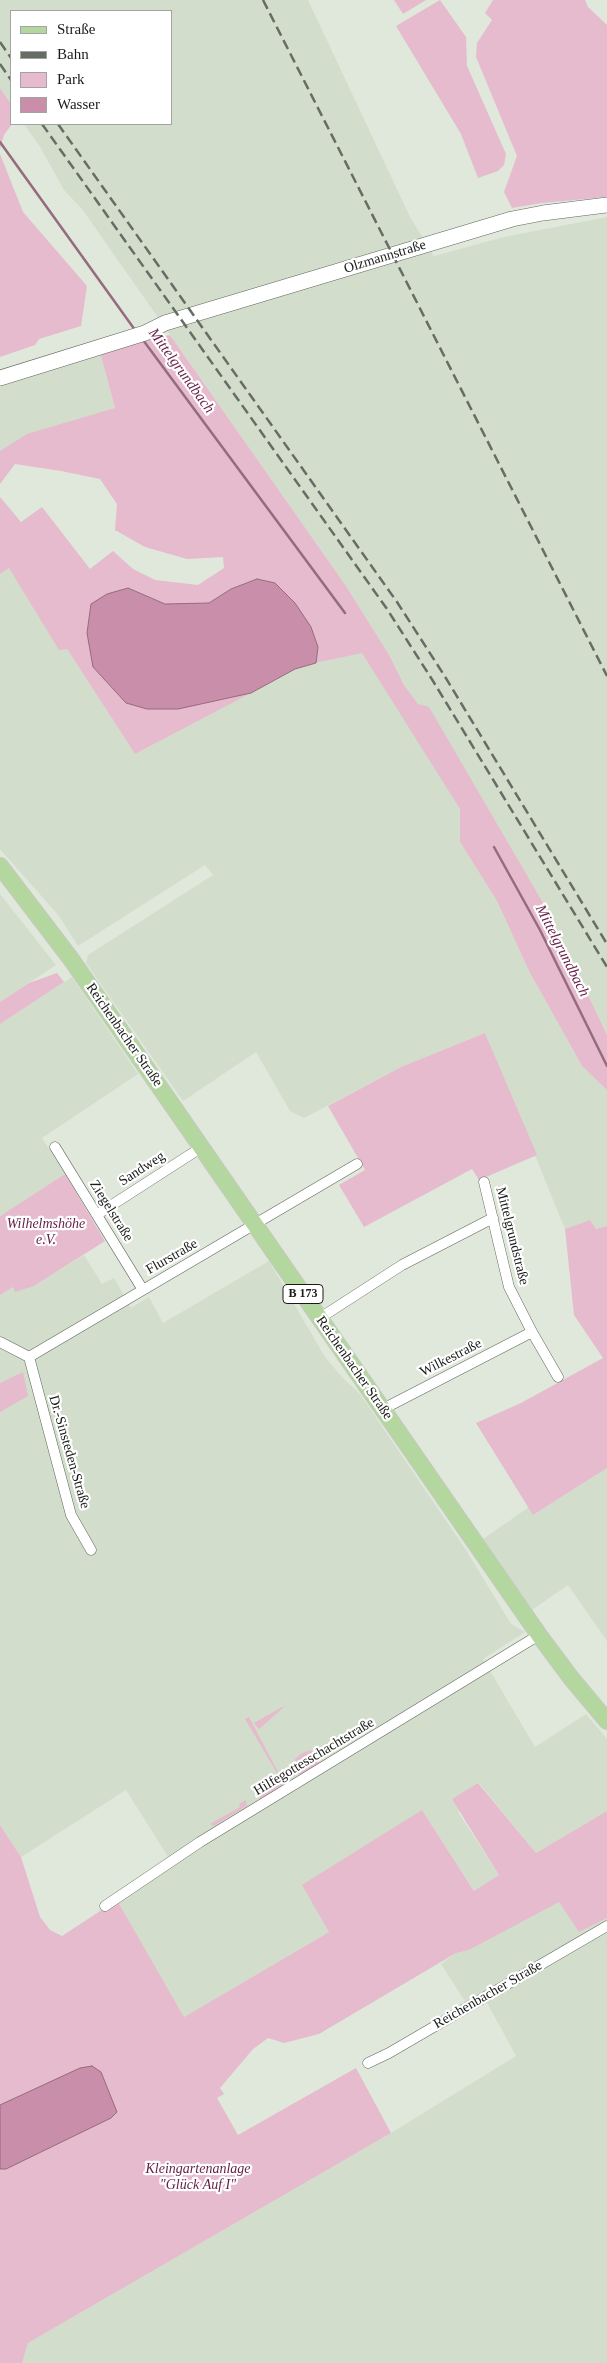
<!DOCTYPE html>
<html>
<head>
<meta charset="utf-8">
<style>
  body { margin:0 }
  #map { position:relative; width:607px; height:2363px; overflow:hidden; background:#dfe8db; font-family:"Times New Roman",serif }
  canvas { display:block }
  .legend { position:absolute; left:10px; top:10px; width:162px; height:115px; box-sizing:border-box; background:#fff; border:1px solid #a3a4a2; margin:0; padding:6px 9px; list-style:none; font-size:15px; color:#181b17 }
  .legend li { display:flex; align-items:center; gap:10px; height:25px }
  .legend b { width:25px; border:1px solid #a3a4a2 }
</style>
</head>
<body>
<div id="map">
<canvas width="607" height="2363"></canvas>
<ul class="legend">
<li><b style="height:6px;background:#b3d79e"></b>Straße</li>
<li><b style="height:6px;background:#676c65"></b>Bahn</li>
<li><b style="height:14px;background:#e5bbcd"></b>Park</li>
<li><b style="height:14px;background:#c98ea9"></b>Wasser</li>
</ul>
</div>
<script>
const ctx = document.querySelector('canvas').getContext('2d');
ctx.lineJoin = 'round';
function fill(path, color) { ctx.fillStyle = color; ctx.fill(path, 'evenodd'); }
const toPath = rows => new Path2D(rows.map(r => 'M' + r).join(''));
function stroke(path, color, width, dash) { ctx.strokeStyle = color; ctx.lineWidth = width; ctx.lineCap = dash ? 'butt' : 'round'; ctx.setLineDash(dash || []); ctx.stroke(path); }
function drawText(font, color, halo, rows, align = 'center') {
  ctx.font = font + ' "Times New Roman",serif'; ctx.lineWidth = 4.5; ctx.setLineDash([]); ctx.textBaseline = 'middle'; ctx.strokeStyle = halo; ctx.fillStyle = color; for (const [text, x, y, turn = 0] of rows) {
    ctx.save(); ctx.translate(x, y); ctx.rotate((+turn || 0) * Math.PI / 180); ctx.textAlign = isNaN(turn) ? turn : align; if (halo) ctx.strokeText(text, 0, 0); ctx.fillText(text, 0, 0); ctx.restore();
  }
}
fill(toPath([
  [0,0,308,0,410,217,434,256,504,237,607,217,607,1035,549,913,429,708,418,704,404,685,388,653,346,586,82,209,64,190,39,145,24,124,171,124,171,11,11,11,11,104,0,88],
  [100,352,115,408,0,451,0,384],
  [9,568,67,649,135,754,295,669,362,652,396,698,460,809,460,842,497,901,529,971,582,1066,607,1090,607,1226,596,1229,590,1220,565,1229,485,1033,401,1067,304,1118,290,1111,256,1052,183,1101,86,963,88,955,213,875,205,865,78,946,59,916,0,849,0,574],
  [0,894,56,965,0,1002],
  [72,977,138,1074,42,1138,65,1174,0,1216,0,1024],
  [84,1255,102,1284,114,1278,131,1308,149,1297,163,1323,269,1261,325,1357,342,1377,360,1394,466,1550,511,1624,525,1632,483,1659,535,1747,586,1714,607,1739,607,1811,536,1853,479,1783,452,1799,460,1810,458,1812,499,1875,475,1892,422,1810,329,1932,184,2017,117,1900,172,1863,126,1790,21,1857,0,1825,0,1295,13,1287,34,1286],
  [607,1468,607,1641,568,1585,532,1610,483,1539,529,1507,533,1515],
  [559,1901,579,1932,607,1918,607,2363,22,2363,28,2343,391,2133,516,2056,486,2001,470,2009,441,1964,456,1953,469,1950]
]), '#d2decb');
fill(toPath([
  [394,0,426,0,403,14],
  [440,0,466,37,467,66,506,154,504,165,498,171,478,178,461,134,396,26],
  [493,0,585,0,588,7,607,25,607,197,542,203,512,208,504,192,517,156,476,57,477,43,492,20,485,13],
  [0,88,11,104,12,124,4,135,0,149],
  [0,154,23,212,87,286,81,326,39,339,35,345,0,357],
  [170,335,346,586,388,653,404,685,418,704,429,707,549,913,607,1035,607,1090,582,1066,529,971,497,901,460,842,460,809,362,653,316,663,318,647,295,603,275,583,257,579,231,589,209,603,186,605,165,604,128,588,93,667,126,703,206,702,251,693,135,754,67,649,59,650,9,568,0,574,0,497,21,522,42,507,90,569,113,551,133,569,155,580,198,585,224,568,223,557,187,559,145,547,115,530,117,504,100,479,61,471,15,464,0,484,0,451,27,434,115,408,100,352],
  [57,973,64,982,0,1024,0,1002,29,983],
  [485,1033,537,1155,479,1180,472,1169,364,1227,339,1185,365,1170,328,1106,401,1067],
  [65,1174,105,1241,34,1286,15,1292,13,1287,0,1295,0,1216],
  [590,1220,596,1229,607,1226,607,1468,533,1515,476,1423,521,1403,603,1358,574,1315,565,1229],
  [23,1372,28,1396,0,1412,0,1383],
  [282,1707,284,1707,259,1729,254,1723],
  [249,1717,278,1772,277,1773,245,1719],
  [311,1750,319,1756,319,1764,300,1775,294,1773,295,1759,302,1753],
  [279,1775,283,1780,282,1786,260,1799,258,1797,275,1785,272,1779],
  [478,1783,536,1853,607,1811,607,1918,579,1932,559,1902,469,1950,456,1953,319,2034,284,2043,268,2038,253,2049,220,2088,224,2094,217,2098,238,2135,356,2068,391,2133,28,2343,22,2363,0,2363,0,1825,21,1857,40,1917,50,1930,62,1936,117,1900,184,2017,329,1932,302,1885,422,1810,474,1891,499,1875,452,1799],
  [246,1800,247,1806,214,1826,210,1824,240,1807,239,1804]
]), '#e5bbcd');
const water = toPath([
  [257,579,275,583,295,603,311,627,318,647,316,663,295,669,251,693,178,709,147,709,126,703,93,667,87,633,91,604,107,594,128,588,165,604,209,603,231,589,257,579],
  [92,2066,101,2072,117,2112,111,2118,6,2169,0,2169,0,2105,80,2068,92,2066]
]);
fill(water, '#c98ea9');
stroke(water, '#946c7d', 1);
stroke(toPath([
  [0,142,135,330],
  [143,340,345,613],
  [494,847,540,930,607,1066]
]), '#946c7d', 2.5);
const minor = toPath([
  [55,1147,143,1290],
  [484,1182,509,1287,532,1332,558,1377],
  [98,1214,202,1147],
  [320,1318,402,1265,493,1218],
  [0,1342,29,1357,357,1164],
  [29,1357,71,1515,91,1550],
  [383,1409,532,1332],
  [105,1906,200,1842,539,1635],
  [368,2063,389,2053,607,1926]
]);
const secondary = toPath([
  [0,378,145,333,165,323,512,219,543,213,607,205]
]);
const primary = toPath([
  [0,866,71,959,539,1635,571,1678,607,1721]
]);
stroke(minor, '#60675d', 11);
stroke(secondary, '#60675d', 16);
stroke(primary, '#c8c8c7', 18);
stroke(minor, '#fff', 10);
stroke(secondary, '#fff', 15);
stroke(primary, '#b3d79e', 16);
stroke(toPath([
  [263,0,607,676],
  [0,42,11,58],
  [0,64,11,80],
  [42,124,387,609,433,681,607,967],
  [58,124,397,602,444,675,607,944]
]), '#676c65', 2.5, [10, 5]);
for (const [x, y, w] of [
  [303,1294,40]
]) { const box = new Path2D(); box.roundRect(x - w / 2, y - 9.5, w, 19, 4); ctx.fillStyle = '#fff'; ctx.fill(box); stroke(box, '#181b17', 1); }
drawText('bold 12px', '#181b17', null, [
  ["B 173",303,1294]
]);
drawText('14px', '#181b17', '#fff', [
  ["Olzmannstraße",385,257,-17],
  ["Reichenbacher Straße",124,1035,55],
  ["Sandweg",142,1169,-33],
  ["Ziegelstraße",111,1211,58],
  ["Mittelgrundstraße",512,1236,76],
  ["Flurstraße",172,1257,-30],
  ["Wilkestraße",451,1358,-27],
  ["Reichenbacher Straße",354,1368,55],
  ["Dr.-Sinsteden-Straße",69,1452,74],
  ["Hilfegottesschachtstraße",314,1757,-31],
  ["Reichenbacher Straße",488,1995,-30]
]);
drawText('italic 14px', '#631d44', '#fff', [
  ["Wilhelmshöhe",46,1224],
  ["e.V.",46,1240],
  ["Kleingartenanlage",198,2169],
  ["\"Glück Auf I\"",198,2185]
]);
drawText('italic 15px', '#6a244a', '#fff', [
  ["Mittelgrundbach",181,371,54],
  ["Mittelgrundbach",562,951,63]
]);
</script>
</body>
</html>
